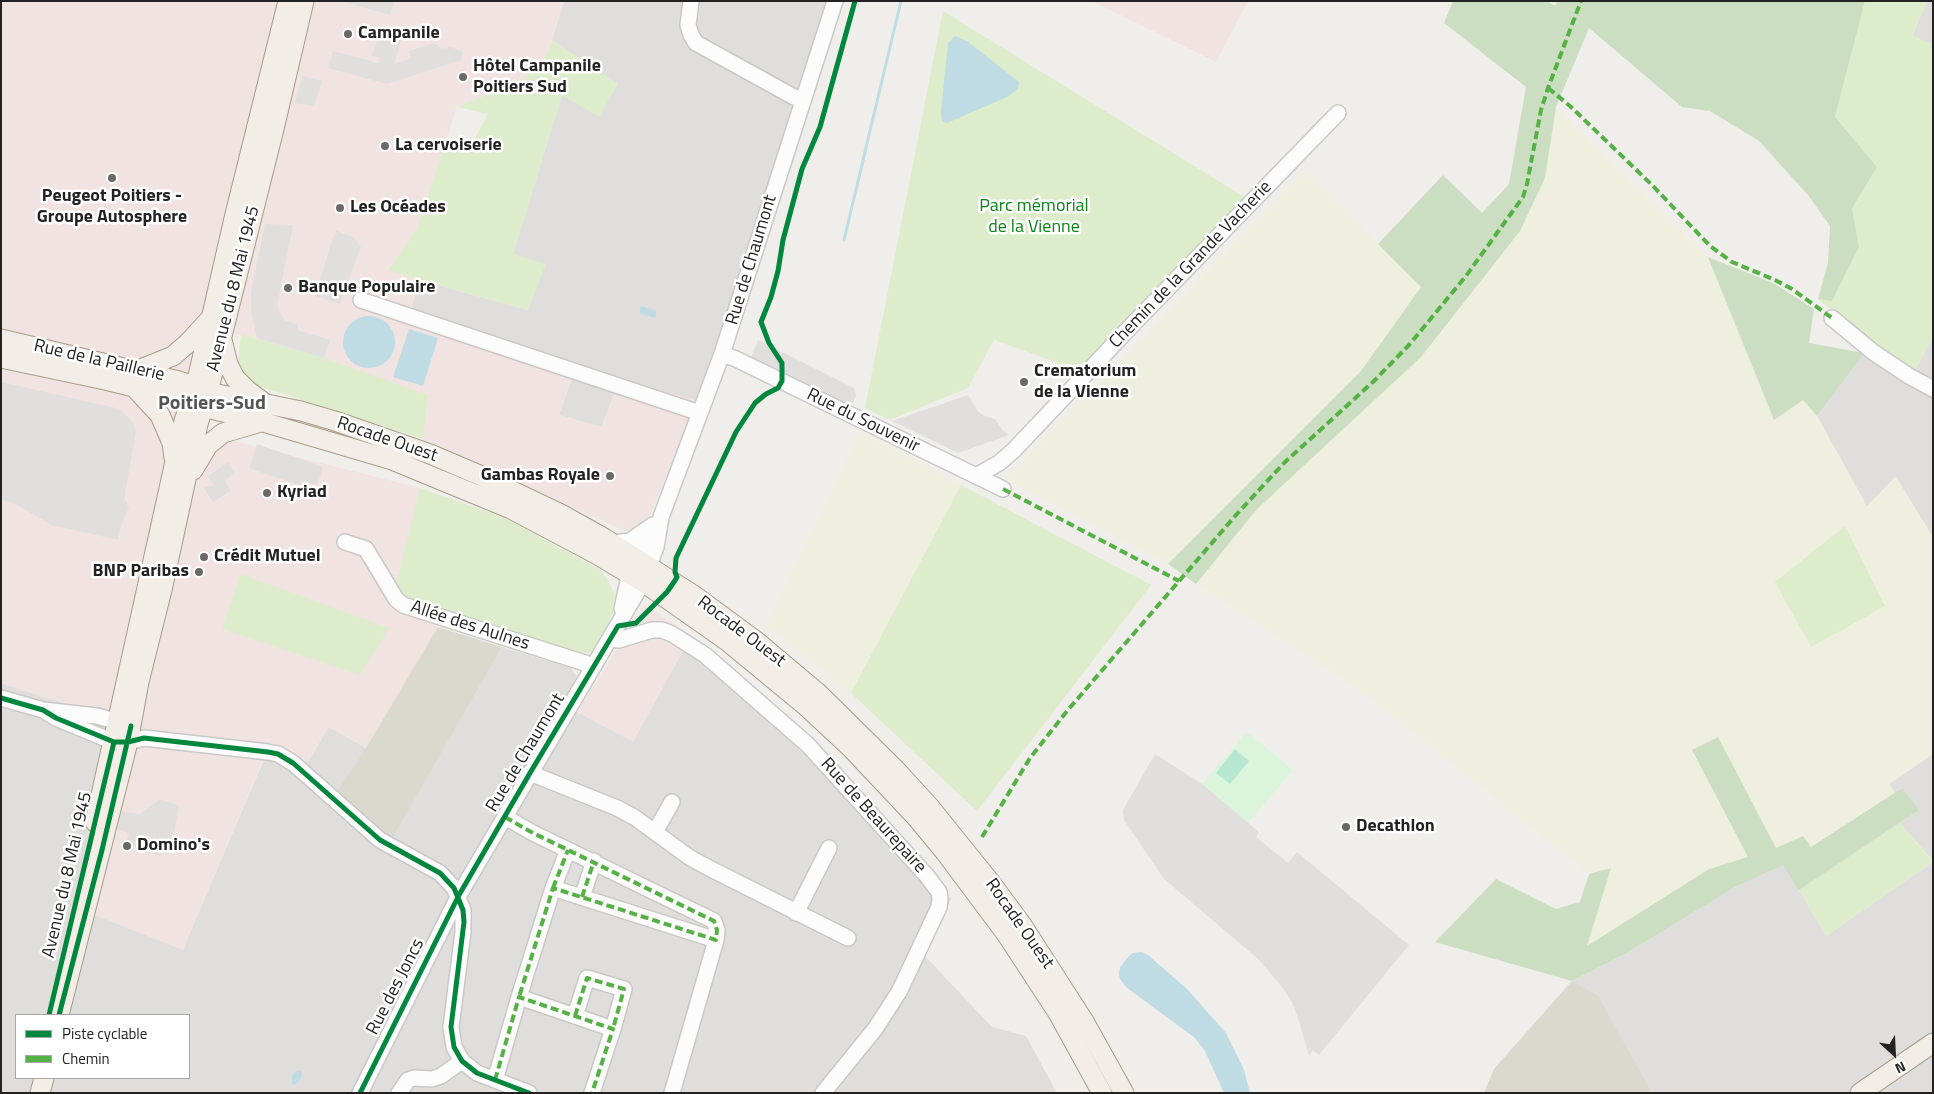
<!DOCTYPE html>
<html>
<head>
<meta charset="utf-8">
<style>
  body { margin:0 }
  #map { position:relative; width:1934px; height:1094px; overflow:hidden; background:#f0eeeb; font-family:"Titillium Web",sans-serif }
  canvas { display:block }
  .frame { position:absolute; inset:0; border:2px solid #222; pointer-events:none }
  .legend { position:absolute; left:15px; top:1014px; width:175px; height:65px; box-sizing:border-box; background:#fff; border:1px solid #a7a7a7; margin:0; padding:6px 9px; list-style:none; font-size:15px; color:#222 }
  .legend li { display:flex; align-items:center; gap:10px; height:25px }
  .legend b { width:25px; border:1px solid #a7a7a7 }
  .north { position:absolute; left:1869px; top:1029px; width:50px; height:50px; -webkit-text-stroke:4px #fff; paint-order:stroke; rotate:155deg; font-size:14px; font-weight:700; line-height:20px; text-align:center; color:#222 }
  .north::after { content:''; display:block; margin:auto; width:18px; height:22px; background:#222; clip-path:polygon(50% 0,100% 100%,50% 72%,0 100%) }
</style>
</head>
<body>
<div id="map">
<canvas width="1934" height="1094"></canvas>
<div class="frame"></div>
<ul class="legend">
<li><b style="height:6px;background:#00873e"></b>Piste cyclable</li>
<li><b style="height:6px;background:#55b145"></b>Chemin</li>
</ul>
<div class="north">N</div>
</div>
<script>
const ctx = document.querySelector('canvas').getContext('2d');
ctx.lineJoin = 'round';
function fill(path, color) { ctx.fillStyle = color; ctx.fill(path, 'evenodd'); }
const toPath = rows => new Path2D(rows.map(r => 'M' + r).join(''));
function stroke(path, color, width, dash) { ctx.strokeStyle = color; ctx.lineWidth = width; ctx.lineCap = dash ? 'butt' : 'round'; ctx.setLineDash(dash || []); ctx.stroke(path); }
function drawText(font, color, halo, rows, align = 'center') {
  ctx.font = font + ' "Titillium Web",sans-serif'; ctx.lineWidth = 5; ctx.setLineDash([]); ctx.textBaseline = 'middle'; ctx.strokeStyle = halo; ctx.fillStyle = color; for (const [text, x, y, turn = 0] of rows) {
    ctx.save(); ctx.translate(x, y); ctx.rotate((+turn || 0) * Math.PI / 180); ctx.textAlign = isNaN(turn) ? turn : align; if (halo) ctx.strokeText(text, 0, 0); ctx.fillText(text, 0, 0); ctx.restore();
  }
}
fill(toPath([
  [564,1,840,1,698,401,601,427,559,415,577,364,410,312,419,280,528,310,513,254,562,95,618,84,552,40],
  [1927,1,1933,1,1933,45,1912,36],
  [1933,337,1933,537,1896,477,1867,507,1817,416,1871,342,1914,372],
  [691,636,764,699,853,788,951,899,923,954,992,1027,1026,1036,1057,1093,1,1093,1,683,53,700,123,717,183,949,271,743,329,727,366,748,337,793,390,841,502,647,571,668,577,678,562,704,633,741],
  [16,1015,189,1015,189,1078,16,1078],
  [1933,754,1933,861,1900,823,1918,810,1901,788,1895,793,1889,784],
  [1933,862,1933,1093,1484,1093,1494,1069,1572,981,1627,953,1735,887,1784,864,1826,936]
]), '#dfdedc');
fill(toPath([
  [1,1,564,1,545,60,521,81,457,107,416,230,388,269,419,280,410,312,577,364,559,415,601,427,620,378,698,401,647,523,625,531,423,439,428,395,231,332,206,434,420,488,396,584,403,596,448,611,366,748,329,727,307,764,270,743,183,950,79,909,123,717,53,700,1,683],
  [1092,1,1248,1,1216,62],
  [645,605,691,636,633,742,577,712]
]), '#f1e3e1');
fill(toPath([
  [438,627,502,647,390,842,336,793,366,748],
  [1572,981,1598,996,1652,1093,1484,1093,1494,1069]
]), '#d9d9cd');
fill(toPath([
  [1556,107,1708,257,1774,419,1803,400,1817,416,1867,506,1895,477,1933,537,1933,754,1889,784,1895,793,1811,847,1803,836,1776,848,1718,737,1692,751,1748,857,1709,869,1586,947,1610,869,1589,874,1361,691,1196,584,1257,509,1545,177],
  [1304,171,1422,286,1361,371,1168,564,1005,479],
  [860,432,961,485,851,693,766,625]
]), '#efefdf');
fill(toPath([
  [1865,1,1927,1,1912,35,1933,45,1933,337,1914,372,1871,342,1818,299,1832,301,1859,247,1852,210,1877,167,1835,117],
  [943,11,1246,198,1081,371,994,340,968,388,890,420,865,408],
  [552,40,618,84,599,117,562,95,513,254,546,264,528,310,419,280,388,270,416,230,443,149,467,153,488,114,457,107,521,81,545,60],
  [241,334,324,358,428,395,423,439,255,385,242,376,238,364],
  [961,485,1151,585,977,811,851,693],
  [420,488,505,518,602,571,609,582,618,602,596,648,589,653,584,654,403,596,396,584],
  [1845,526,1885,606,1811,647,1775,582],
  [241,574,389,628,360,675,222,629],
  [1900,823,1933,862,1826,936,1799,890]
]), '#ddeccb');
fill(toPath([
  [1453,1,1547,1,1555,6,1557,1,1865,1,1835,117,1877,167,1852,209,1859,247,1832,301,1818,299,1828,263,1830,226,1808,195,1759,141,1710,111,1682,107,1589,28,1556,107,1545,178,1520,231,1421,357,1257,509,1196,584,1168,564,1361,371,1421,287,1378,244,1443,175,1482,213,1509,184,1526,87,1444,23],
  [1708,257,1773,283,1814,309,1809,343,1864,353,1817,416,1803,400,1774,420],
  [1718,737,1776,848,1803,836,1811,847,1902,788,1919,810,1799,890,1783,865,1735,887,1627,953,1572,981,1435,942,1496,879,1556,909,1580,902,1589,874,1611,868,1587,946,1709,869,1748,857,1692,750]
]), '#cbdec1');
fill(toPath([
  [1247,732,1293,770,1248,823,1202,784]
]), '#daf5da');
fill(toPath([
  [1235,749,1249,761,1230,784,1216,773]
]), '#b7e6d2');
fill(toPath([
  [340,1,394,1,390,15],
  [380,30,403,35,394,64,411,58,409,51,434,43,442,49,451,47,463,52,461,60,387,84,328,68,333,51,378,63,380,58,372,56],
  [302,76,322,81,314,106,295,103],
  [265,224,293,225,277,306,284,320,298,325,297,330,330,340,324,358,257,338,251,312,251,292],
  [335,230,354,238,361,247,340,304,315,296,333,237,337,234],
  [758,340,854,388,856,396,850,410,750,360],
  [1,382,120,409,133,423,136,432,125,493,125,500,129,507,120,529,118,540,52,525,15,504,1,499],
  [968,395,978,411,984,416,995,419,1003,431,1009,435,958,453,892,421],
  [257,444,323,467,317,485,304,481,302,486,249,468],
  [228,462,234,472,225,481,231,490,213,502,204,488,214,485,208,476],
  [1155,754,1202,784,1259,832,1256,837,1288,863,1297,852,1409,945,1319,1055,1313,1050,1309,1056,1299,1021,1292,1002,1282,987,1257,958,1164,879,1124,820,1123,810],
  [160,799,179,806,172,842,167,854,162,852,161,857,126,842,129,834,115,828,118,811,140,814]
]), '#e0dfde');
fill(toPath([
  [955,36,967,41,1019,82,1018,89,1007,97,947,123,942,121,941,111,948,43],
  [641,306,657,311,655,318,639,313],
  '343 342a26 26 0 1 1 52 0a26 26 0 1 1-52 0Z',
  [409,329,438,338,423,386,393,377],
  [1142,952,1149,956,1187,989,1226,1033,1244,1070,1250,1093,1224,1093,1205,1051,1195,1038,1127,988,1120,979,1119,974,1120,967,1129,956,1133,953],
  [300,1070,302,1074,301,1079,295,1085,292,1084,292,1076,295,1072]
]), '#bfdbe3');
stroke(toPath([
  [844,240,901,1]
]), '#bfdbe3', 3);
const minor = toPath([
  [691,1,688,25,691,35,696,43,794,97,803,99],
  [361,300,700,413],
  [1832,318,1873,352,1909,376,1933,389],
  [722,354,736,359,1003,489],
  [976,476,999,463,1014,450,1132,325,1338,113],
  [345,542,366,549,396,599,403,605,594,666],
  [613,543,630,541,653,525],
  [622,609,628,581,637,558,656,524],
  [611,639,619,640,652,630,662,630,672,634,705,655,808,745,927,876,939,892,940,899,939,907,899,992,875,1029,823,1093],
  [1,698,43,710,97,716,126,724],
  [43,710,56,718,114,742,128,742,144,738,268,752,278,754,293,763,380,840,440,873,454,888,463,910,463,932,451,1027,454,1047,462,1061,477,1073,529,1093],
  [530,773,617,808,634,817,689,857,707,867,848,938],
  [505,817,533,833,714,921,717,930,716,940,553,888,519,997],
  [655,832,672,802],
  [553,888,568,850],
  [582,897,594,861],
  [796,913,829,848],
  [575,1016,587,978,624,989,613,1029],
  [495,1080,519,997,613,1029,592,1093],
  [360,1093,459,895,643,582,656,547,661,517,722,354,835,1],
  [399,1093,408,1080,414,1078,432,1079,441,1076,462,1061],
  [672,1093,716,940]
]);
const major = toPath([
  [1,339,179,381,189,384,195,389,208,392,301,411,335,421,430,454,477,474,561,514,604,538,692,594,756,641,818,693,896,770,929,806,991,883,1022,925,1085,1023,1124,1093],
  [222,340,228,364,235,378,247,390,263,402],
  [1,358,105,380,175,397,191,402,203,407,263,422,392,460,511,509,596,554,643,582,727,641,807,707,851,748,916,817,945,852,1007,935,1058,1013,1102,1093],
  [138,370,173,356,188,343,209,320],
  [134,387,160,415,172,443,174,458],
  [193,470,208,445,223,433,261,422],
  [95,822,184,421,195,389,235,214,288,1],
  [59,1015,128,742,139,682,162,590,198,424,208,392,274,129,304,1],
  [40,1093,44,1078],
  [1860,1093,1933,1043]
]);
stroke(minor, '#c9c8c7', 18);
stroke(major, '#a79c86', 21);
stroke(minor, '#fdfcfc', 15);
stroke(major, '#f3ede7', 19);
stroke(toPath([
  [1548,88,1570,106,1652,185,1710,246,1732,262,1775,280,1792,289,1832,318],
  [1003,489,1179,581],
  [505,817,533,833,714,921,717,930,716,940,553,888,519,997],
  [982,837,1030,758,1067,711,1236,515,1284,463,1374,381,1409,345,1466,276,1523,197,1527,184,1541,110,1548,88,1581,1],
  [553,888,568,850],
  [582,897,594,861],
  [575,1016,587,978,624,989,613,1029],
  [495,1080,519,997,613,1029,592,1093]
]), '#55b145', 4, [8, 4]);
stroke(toPath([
  [1,698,43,710,56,718,114,742,128,742,144,738,268,752,278,754,293,763,380,840,440,873,454,888,463,910,464,922,451,1027,454,1047,462,1061,477,1073,529,1093],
  [49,1015,114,742],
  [59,1015,102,850,131,726],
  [360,1093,459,895,530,773,618,626,636,623,667,592,674,582,677,577,675,572,676,558,736,432,755,403,766,394,778,388,782,381,782,363,769,343,761,322,771,297,778,271,783,240,802,169,820,127,855,1]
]), '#00873e', 5);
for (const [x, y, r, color] of [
  [348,34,5,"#6a6968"],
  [463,77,5,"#6a6968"],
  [385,146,5,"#6a6968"],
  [112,178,5,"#6a6968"],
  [340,208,5,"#6a6968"],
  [288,288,5,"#6a6968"],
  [1024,382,5,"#6a6968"],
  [610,476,5,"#6a6968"],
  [267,493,5,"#6a6968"],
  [204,557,5,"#6a6968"],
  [199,572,5,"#6a6968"],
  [1346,827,5,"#6a6968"],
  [127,846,5,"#6a6968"]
]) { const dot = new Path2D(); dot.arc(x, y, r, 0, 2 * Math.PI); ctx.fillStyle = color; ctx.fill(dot); stroke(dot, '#fff', 2); }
drawText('bold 18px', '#222', '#fff', [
  ["Campanile",358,34],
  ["Hôtel Campanile",473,67],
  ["Poitiers Sud",473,88],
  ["La cervoiserie",395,146],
  ["Peugeot Poitiers -",112,197,"center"],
  ["Groupe Autosphere",112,218,"center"],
  ["Les Océades",350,208],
  ["Banque Populaire",298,288],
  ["Crematorium",1034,372],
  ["de la Vienne",1034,393],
  ["Gambas Royale",600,476,"right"],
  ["Kyriad",277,493],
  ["Crédit Mutuel",214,557],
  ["BNP Paribas",189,572,"right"],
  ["Decathlon",1356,827],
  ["Domino's",137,846]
], 'left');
drawText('18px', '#0c8416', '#fff', [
  ["Parc mémorial",1034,207],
  ["de la Vienne",1034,228]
]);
drawText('18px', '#222', '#fff', [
  ["Rue de Chaumont",752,260,-73],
  ["Chemin de la Grande Vacherie",1191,265,-46],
  ["Avenue du 8 Mai 1945",234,289,-76],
  ["Rue de la Paillerie",99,361,13],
  ["Rue du Souvenir",863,421,26],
  ["Rocade Ouest",387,440,19],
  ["Allée des Aulnes",470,626,18],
  ["Rocade Ouest",741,632,37],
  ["Rue de Chaumont",526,753,-59],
  ["Rue de Beaurepaire",873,816,48],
  ["Avenue du 8 Mai 1945",68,875,-77],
  ["Rocade Ouest",1019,924,55],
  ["Rue des Joncs",396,987,-63]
]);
drawText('bold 20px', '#555', '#fff', [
  ["Poitiers-Sud",212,404]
]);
</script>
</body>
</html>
